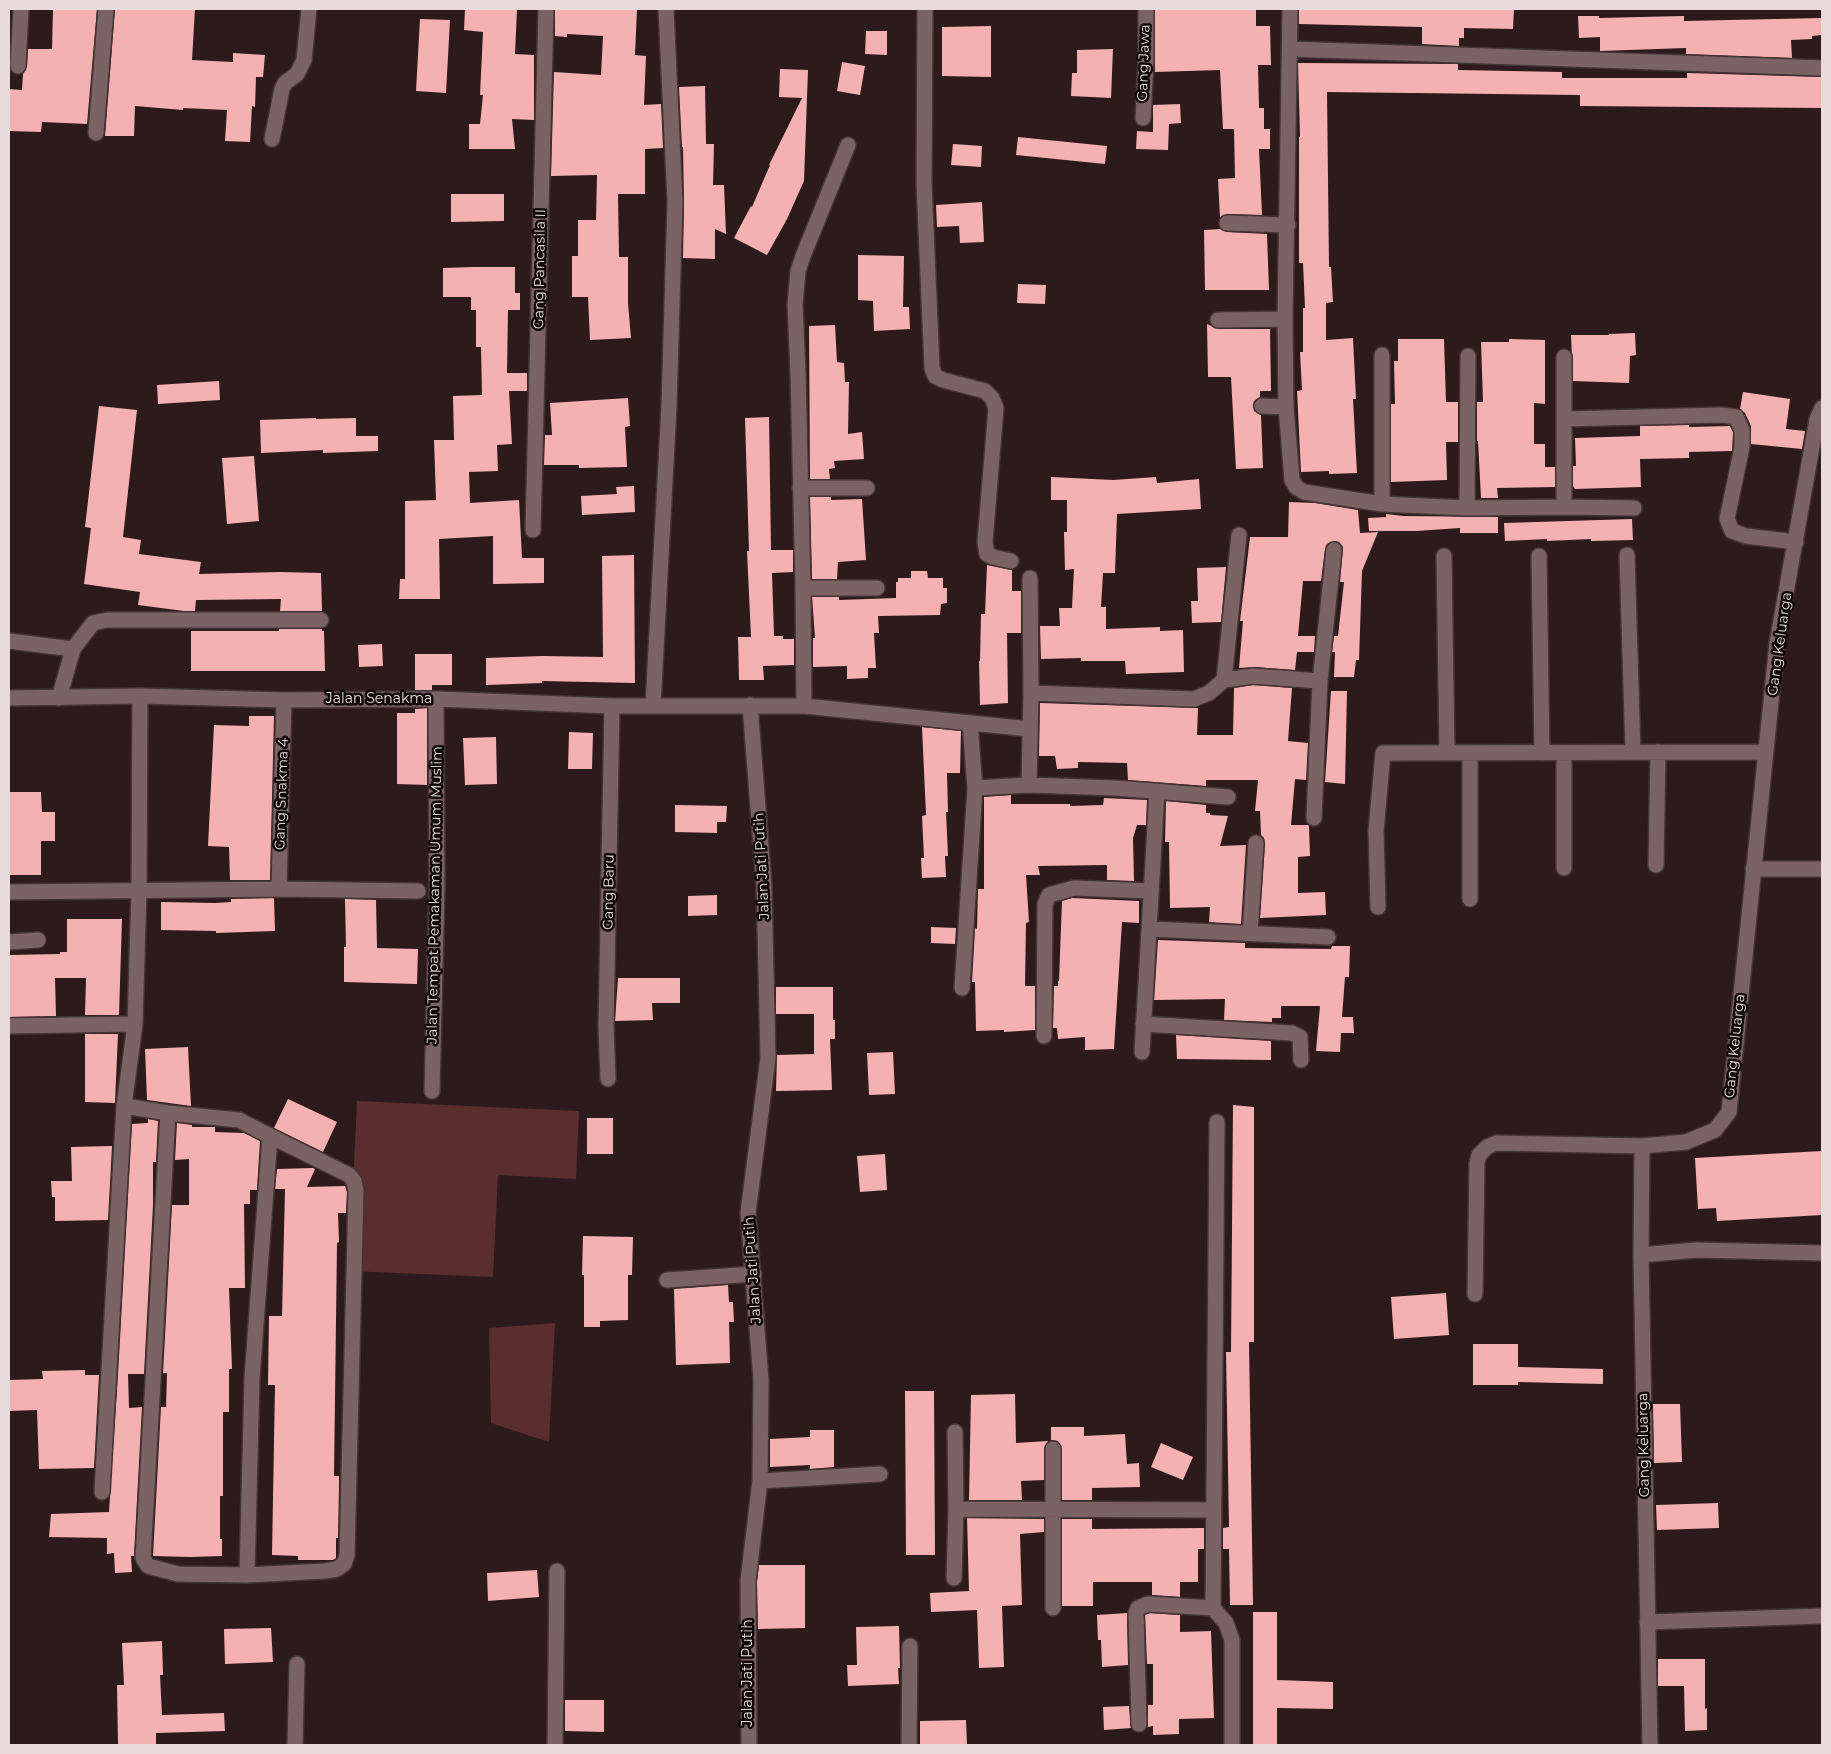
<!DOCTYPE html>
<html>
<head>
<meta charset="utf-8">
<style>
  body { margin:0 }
  #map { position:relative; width:1831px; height:1754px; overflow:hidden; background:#2d1a1a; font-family:Montserrat,sans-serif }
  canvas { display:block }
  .frame { position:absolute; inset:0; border:10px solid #e9dbdb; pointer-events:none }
</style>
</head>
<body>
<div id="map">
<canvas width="1831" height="1754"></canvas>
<div class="frame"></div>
</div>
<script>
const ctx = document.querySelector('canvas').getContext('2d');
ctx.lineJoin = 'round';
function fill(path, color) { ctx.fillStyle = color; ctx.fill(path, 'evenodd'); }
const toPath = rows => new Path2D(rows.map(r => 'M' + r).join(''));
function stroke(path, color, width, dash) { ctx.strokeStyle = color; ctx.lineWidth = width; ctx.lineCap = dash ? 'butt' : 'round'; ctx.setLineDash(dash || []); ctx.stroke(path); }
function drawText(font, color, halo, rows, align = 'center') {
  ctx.font = font + ' Montserrat,sans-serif'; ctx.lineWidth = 5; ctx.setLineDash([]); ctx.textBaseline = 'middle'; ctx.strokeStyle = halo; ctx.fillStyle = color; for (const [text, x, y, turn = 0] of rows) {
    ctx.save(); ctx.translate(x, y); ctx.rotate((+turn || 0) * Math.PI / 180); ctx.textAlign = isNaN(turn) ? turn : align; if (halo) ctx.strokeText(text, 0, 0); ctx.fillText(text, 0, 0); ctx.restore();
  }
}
fill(toPath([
  [357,1101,579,1111,576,1179,498,1175,493,1277,349,1271],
  [555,1323,549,1442,491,1423,489,1328]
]), '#5a2e2f');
fill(toPath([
  [53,9,97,9,87,124,42,122,41,132,9,131,9,89,22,90,23,74,27,67,28,49,52,49],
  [115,9,195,9,192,60,233,62,233,53,265,55,263,77,256,77,255,107,252,106,250,142,225,141,227,110,183,108,183,110,135,106,134,136,105,136],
  [465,9,517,9,515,54,534,55,534,120,512,119,515,149,469,149,469,124,480,124,483,95,480,95,483,32,464,30],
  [555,9,637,9,635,55,646,56,644,105,661,104,663,148,645,149,645,194,618,194,619,257,628,257,628,303,631,338,590,340,588,297,572,297,572,256,578,256,578,220,596,220,597,175,551,176,554,72,601,75,603,36,567,34,567,37,555,36],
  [1155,9,1256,9,1256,26,1270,26,1271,65,1258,65,1259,108,1264,108,1264,129,1270,129,1270,149,1259,149,1262,215,1227,214,1220,217,1218,179,1235,178,1234,129,1223,129,1220,70,1155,72],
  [1299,9,1514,9,1513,29,1464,28,1464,38,1459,38,1459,46,1422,44,1422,27,1299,24],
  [1578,16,1599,16,1599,18,1684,16,1684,21,1822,18,1822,35,1812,36,1812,39,1791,40,1792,58,1686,54,1686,48,1600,51,1600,37,1579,38],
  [420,19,450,20,446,93,416,91],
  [991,26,991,77,942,76,942,27],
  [866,31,887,31,887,55,865,54],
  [1113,49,1111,98,1071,96,1072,73,1077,73,1077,50],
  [842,62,865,66,860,95,837,91],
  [1298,63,1458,64,1458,70,1562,72,1562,78,1687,78,1687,73,1822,77,1822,108,1580,106,1580,95,1327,92,1329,267,1331,267,1333,302,1326,303,1326,340,1353,338,1356,399,1353,399,1357,473,1329,474,1329,471,1301,472,1297,391,1302,390,1300,352,1303,352,1303,308,1305,308,1303,263,1299,263,1299,137,1300,137],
  [780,69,808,70,804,181,787,219,767,255,734,238,751,206,752,207,770,165,769,165,802,98,779,97],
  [705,86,706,144,714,144,713,185,724,185,726,234,715,229,715,259,683,258,684,202,683,147,682,147,679,87],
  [1180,104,1181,123,1169,124,1168,150,1136,149,1137,131,1153,132,1153,105],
  [1018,137,1107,146,1105,164,1016,155],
  [953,144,982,146,981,167,951,165],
  [451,194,504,194,504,221,451,222],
  [982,202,984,242,960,243,959,226,937,227,936,205],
  [1204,230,1221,229,1227,232,1267,234,1269,290,1205,290],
  [858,255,904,256,903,307,909,307,910,329,874,331,873,301,858,300],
  [474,267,515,267,515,293,520,293,520,310,508,310,507,373,527,373,527,391,509,391,512,444,497,445,498,471,469,472,470,503,519,500,522,558,544,558,544,583,493,584,493,536,439,539,440,599,399,599,400,579,405,579,405,501,436,500,434,440,454,440,453,396,482,395,481,347,476,347,476,310,471,310,471,297,443,297,443,268],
  [1018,284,1046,285,1045,304,1017,303],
  [1207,324,1218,329,1270,329,1271,391,1260,391,1260,397,1254,401,1253,405,1254,411,1261,415,1263,468,1236,469,1231,377,1208,377],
  [835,325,837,362,844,363,845,382,849,382,848,434,862,432,864,459,834,461,835,468,829,469,830,479,810,479,809,326],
  [1635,333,1636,355,1630,356,1629,383,1573,381,1571,335,1609,335,1609,334],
  [1398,339,1444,339,1446,402,1458,402,1458,442,1446,442,1447,480,1391,482,1391,404,1395,404,1394,361,1398,361],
  [1509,339,1545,340,1545,404,1534,403,1534,444,1545,444,1545,467,1555,467,1555,487,1497,488,1498,498,1481,498,1478,441,1477,441,1477,402,1483,402,1481,342,1509,342],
  [219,381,220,400,158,404,157,385],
  [1743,392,1790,399,1786,429,1805,431,1802,449,1751,444,1751,426,1745,413,1740,409],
  [628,398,630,426,625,427,627,467,579,468,579,465,544,465,545,435,552,435,550,403],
  [99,406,137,410,123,537,141,540,139,554,201,562,199,574,280,572,321,573,322,611,280,611,281,599,196,600,195,611,184,611,138,605,140,592,84,584,91,528,85,527],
  [769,417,771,550,793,550,793,572,772,573,774,636,783,636,783,639,794,639,794,665,763,666,764,680,739,680,738,637,751,637,747,551,749,551,745,418],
  [316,418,316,419,356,418,356,436,378,436,378,451,323,453,323,450,261,453,260,420],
  [1689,425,1689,427,1730,426,1733,432,1732,451,1689,452,1689,458,1640,459,1641,487,1575,489,1573,486,1573,466,1576,466,1575,438,1640,436,1640,426],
  [254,456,259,521,227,524,222,458],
  [1051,477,1113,480,1156,477,1157,483,1199,479,1201,509,1117,514,1115,573,1103,573,1101,607,1106,607,1106,629,1160,627,1160,631,1183,630,1184,672,1126,674,1125,661,1081,661,1081,658,1041,659,1040,626,1060,626,1059,608,1072,608,1074,569,1065,570,1064,532,1067,532,1067,500,1051,500],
  [634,486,635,512,582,515,581,496,617,494,616,487],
  [810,497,831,497,831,500,862,499,866,560,838,562,837,579,812,579],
  [1289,502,1315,503,1358,510,1360,533,1378,532,1362,571,1359,660,1356,660,1354,677,1334,677,1335,652,1332,652,1334,636,1338,636,1344,582,1340,582,1343,547,1339,542,1335,541,1327,544,1325,549,1321,581,1303,581,1298,636,1315,636,1314,652,1297,652,1295,670,1254,667,1239,668,1243,621,1240,621,1250,537,1288,537],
  [1386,514,1404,516,1498,517,1498,533,1460,533,1460,528,1416,531,1369,531,1368,518,1386,517],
  [1632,519,1633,540,1591,541,1591,539,1547,541,1547,539,1505,541,1504,523],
  [634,555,635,683,542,681,542,683,486,685,486,658,542,656,603,657,602,556],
  [987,565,1012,570,1012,591,1021,591,1021,633,1007,633,1008,703,980,705,979,661,980,661,981,614,985,614],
  [1226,567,1221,622,1192,623,1191,601,1198,601,1197,568],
  [911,571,927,571,928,578,943,578,943,588,947,588,947,603,941,604,940,615,878,616,879,633,874,633,876,668,868,668,868,678,847,679,847,666,813,667,813,638,815,638,812,597,839,597,839,600,896,598,896,582,898,582,898,578,911,578],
  [279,629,322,629,322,631,324,631,325,671,191,671,191,631,279,631],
  [382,644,383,666,359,667,358,645],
  [415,654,452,654,452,685,432,685,432,690,415,690],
  [1253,685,1292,688,1288,741,1308,743,1306,780,1295,779,1291,825,1308,825,1309,826,1310,856,1298,857,1298,893,1325,892,1326,915,1260,918,1265,844,1264,838,1261,835,1260,811,1255,811,1258,780,1206,780,1206,786,1128,780,1127,763,1078,762,1078,768,1057,769,1055,756,1039,756,1040,703,1198,708,1197,735,1233,735,1234,688],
  [1331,691,1347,691,1345,784,1325,782],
  [427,708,427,785,397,784,397,713,415,713,415,709],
  [249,716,274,716,270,880,230,880,229,847,208,846,214,725,249,726],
  [922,727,961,731,960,773,947,773,948,812,946,812,948,856,945,856,946,877,922,878,921,858,924,858,922,816,926,815],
  [569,732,593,733,592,769,568,769],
  [496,737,497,784,465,785,463,738],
  [9,792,41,792,42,812,55,812,55,841,41,841,41,875,9,875],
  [1011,795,1011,804,1070,804,1070,806,1103,805,1104,798,1147,800,1146,825,1137,825,1133,838,1134,881,1107,880,1107,865,1038,866,1040,875,1026,875,1029,922,1026,923,1025,986,1035,986,1035,1030,1004,1032,1004,1030,976,1031,975,982,972,982,975,928,977,929,978,889,984,889,984,797],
  [1166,801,1206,805,1206,813,1210,813,1210,815,1228,816,1220,846,1246,845,1241,924,1209,922,1210,907,1170,908,1169,842,1165,842],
  [675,805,727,806,726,822,717,822,717,833,675,832],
  [717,895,717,915,688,916,688,896],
  [274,898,275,931,216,933,216,931,161,930,161,902,215,903,231,902,231,899],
  [1072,898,1139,901,1139,923,1122,922,1114,1049,1085,1050,1085,1037,1058,1039,1057,1028,1053,1028,1054,986,1058,986,1058,981,1059,981,1062,901],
  [345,899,376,900,377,948,418,949,417,984,344,982,344,947,346,947],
  [67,919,122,919,119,1015,85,1015,86,978,55,978,56,1016,9,1017,9,955,60,954,60,952,67,952],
  [931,927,956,928,955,944,931,943],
  [1158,940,1245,943,1245,948,1331,949,1332,946,1350,946,1349,977,1345,977,1342,1017,1353,1017,1354,1033,1341,1033,1340,1052,1316,1051,1320,1006,1281,1006,1281,1018,1272,1018,1272,1022,1224,1020,1225,999,1154,1000],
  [618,978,680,978,680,1003,652,1003,653,1020,615,1021],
  [776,987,833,987,833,1020,835,1020,835,1039,830,1039,832,1090,776,1091,777,1055,814,1054,814,1014,776,1014],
  [85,1034,118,1034,115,1103,85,1102],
  [1176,1035,1271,1041,1271,1060,1177,1059],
  [188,1047,191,1106,147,1100,145,1049],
  [893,1052,895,1094,869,1095,867,1053],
  [288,1099,337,1122,323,1152,274,1128],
  [1233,1105,1254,1107,1254,1342,1249,1342,1253,1605,1230,1605,1229,1549,1223,1549,1223,1528,1229,1527,1226,1352,1231,1352],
  [587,1118,613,1118,613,1154,587,1154],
  [148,1119,158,1121,156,1162,153,1162,153,1205,144,1374,118,1374,132,1124,148,1123],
  [177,1123,192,1125,192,1127,215,1127,215,1132,244,1133,260,1141,257,1190,250,1190,250,1204,244,1204,245,1288,229,1288,232,1369,229,1369,229,1412,223,1412,223,1496,220,1496,220,1539,222,1539,222,1556,191,1557,153,1556,161,1407,166,1407,167,1373,163,1373,172,1205,189,1205,189,1159,175,1160],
  [112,1146,108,1220,55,1221,55,1197,52,1197,51,1181,72,1181,71,1147],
  [1822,1151,1822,1215,1717,1221,1716,1208,1698,1209,1695,1158],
  [885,1154,887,1190,860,1192,857,1156],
  [313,1168,315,1169,307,1187,345,1186,347,1192,346,1213,338,1213,339,1242,337,1243,334,1476,339,1476,339,1485,338,1538,336,1538,336,1558,333,1560,298,1560,298,1556,272,1555,275,1385,268,1385,269,1316,282,1316,285,1189,275,1189,277,1169],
  [583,1236,633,1237,632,1275,628,1275,628,1320,600,1321,600,1327,584,1327,584,1275,582,1275],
  [728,1285,729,1302,733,1302,734,1322,729,1322,730,1363,676,1365,674,1289],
  [1446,1293,1449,1335,1394,1339,1391,1297],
  [1473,1344,1518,1344,1518,1367,1603,1369,1603,1384,1518,1382,1518,1385,1473,1385],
  [85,1370,85,1375,99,1375,94,1468,39,1469,37,1410,9,1411,9,1380,43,1379,42,1371],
  [118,1374,128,1374,129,1408,142,1407,134,1556,131,1556,132,1572,115,1573,114,1553,107,1554,107,1538,49,1537,51,1514,109,1512],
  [905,1391,934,1391,935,1555,906,1555],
  [1015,1394,1016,1443,1048,1441,1044,1449,1044,1480,1021,1481,1022,1500,969,1500,971,1395],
  [1653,1404,1680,1404,1682,1462,1654,1463],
  [1051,1427,1084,1427,1084,1436,1125,1434,1127,1464,1139,1463,1140,1487,1092,1488,1092,1500,1062,1500,1062,1449,1058,1441,1051,1440],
  [810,1430,834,1430,834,1467,810,1469,810,1465,770,1467,770,1439,810,1437],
  [1161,1443,1193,1457,1183,1480,1151,1467],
  [1718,1503,1719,1528,1657,1530,1656,1505],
  [967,1518,1044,1519,1044,1532,1020,1534,1022,1605,1002,1606,1004,1667,979,1668,977,1610,931,1612,930,1593,969,1591],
  [1062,1519,1092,1519,1092,1529,1204,1528,1204,1549,1198,1549,1198,1582,1180,1582,1180,1597,1152,1595,1152,1582,1093,1582,1093,1606,1062,1606],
  [759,1565,805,1565,805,1628,758,1629,757,1582],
  [537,1570,539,1597,488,1601,487,1573],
  [1253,1612,1277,1612,1277,1680,1333,1682,1333,1709,1277,1708,1277,1745,1253,1745],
  [1127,1613,1128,1665,1102,1667,1101,1640,1098,1640,1097,1615],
  [1150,1613,1180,1615,1180,1632,1211,1631,1214,1718,1179,1719,1179,1734,1153,1735,1153,1726,1148,1727,1148,1705,1153,1705,1153,1664,1147,1664,1145,1615],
  [899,1626,900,1668,898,1668,899,1684,848,1686,847,1665,857,1665,856,1627],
  [271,1628,273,1662,225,1664,224,1629],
  [162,1641,163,1675,160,1675,162,1715,224,1713,225,1731,156,1733,156,1745,118,1745,117,1685,124,1685,122,1643],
  [1658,1659,1705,1659,1705,1709,1707,1708,1707,1730,1685,1731,1684,1686,1658,1686],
  [565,1700,604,1700,604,1732,565,1731],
  [1129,1706,1131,1728,1104,1730,1103,1707],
  [966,1720,967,1745,920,1745,920,1721]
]), '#f5b1b2');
const minor = toPath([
  [925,9,924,183,932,368,935,376,943,380,985,391,992,398,996,408,985,542,987,554,993,557,1011,561],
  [1290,9,1285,319,1286,407,1292,480,1296,487,1304,492,1382,504,1467,508,1564,507,1564,357],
  [1290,49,1822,68],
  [18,66,21,9],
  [1143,118,1146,62,1146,9],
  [96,133,106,9],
  [272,139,282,89,285,83,297,74,304,60,309,9],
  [1227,223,1288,225],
  [1218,320,1285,319],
  [1382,355,1382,504],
  [1262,406,1286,407],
  [1564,419,1721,415,1736,417,1742,430,1742,447,1727,519,1732,531,1746,536,1796,542],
  [800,488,867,488],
  [1564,507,1634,508],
  [1467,508,1468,356],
  [533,530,546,9],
  [1627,555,1633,752],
  [1444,556,1447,753],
  [1539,556,1542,753],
  [803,588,877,588],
  [9,641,73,649],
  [1224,680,1239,535],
  [1031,693,1194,699,1209,693,1224,680,1232,679,1253,676,1320,681],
  [9,698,140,696,284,700,436,699,612,706,804,706,1030,729],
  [59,698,73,649,93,623,107,620,321,620],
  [653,706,669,406,675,202,666,9],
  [804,706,803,588,798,373,795,305,798,271,803,256,848,145],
  [1564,753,1564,868],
  [1029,785,1031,693,1030,578],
  [975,788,1029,785,1115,788,1228,797],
  [1314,818,1320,681,1334,550],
  [1656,865,1658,752],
  [1753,869,1822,869],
  [279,889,284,700],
  [9,892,279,889,418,891],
  [1470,899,1470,753],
  [1378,907,1376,831,1383,753,1766,752],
  [1149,929,1328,937],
  [1250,933,1256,843],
  [9,942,38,940],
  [962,988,975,788,970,723],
  [1143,1024,1292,1033,1300,1037,1301,1060],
  [9,1026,135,1024],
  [1044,1036,1045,904,1049,895,1074,888,1150,891],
  [1142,1052,1157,791],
  [608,1079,606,1026,612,706],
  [432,1091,437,887,436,699],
  [124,1106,168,1113,239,1120,270,1136,252,1378,247,1575],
  [168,1113,143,1558,148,1566,178,1574,247,1575,325,1571,337,1569,344,1564,347,1555,356,1191,354,1181,349,1175,270,1136],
  [1217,1122,1213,1608,1226,1623,1232,1640,1232,1745],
  [1641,1255,1696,1250,1822,1253],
  [667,1280,754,1274],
  [1475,1294,1477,1163,1479,1155,1487,1147,1496,1143,1642,1146],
  [955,1432,956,1509,1213,1510],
  [760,1481,880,1474],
  [102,1492,124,1106,135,1024,139,890,140,696],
  [954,1578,956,1509],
  [1053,1608,1053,1449],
  [1647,1622,1822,1616],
  [1139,1724,1136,1613,1138,1608,1148,1604,1213,1608],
  [295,1745,297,1664],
  [555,1745,557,1571],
  [749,1745,748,1581,760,1481,761,1380,748,1213,768,1058,764,885,750,705],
  [909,1745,910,1646],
  [1650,1745,1641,1255,1642,1146,1686,1142,1715,1130,1729,1112,1777,643,1817,419,1822,408]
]);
stroke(minor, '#443435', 18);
stroke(minor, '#7b6363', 15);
drawText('14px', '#e9dbdb', '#100808', [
  ["Gang Jawa",1144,63,-88],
  ["Gang Pancasila II",540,269,-89],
  ["Gang Keluarga",1780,644,-82],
  ["Jalan Senakma",379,699],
  ["Gang Snakma 4",282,794,-88],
  ["Jalan Jati Putih",762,866,-93],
  ["Gang Baru",609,892,-89],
  ["Jalan Tempat Pemakaman Umum Muslim",435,895,-89],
  ["Gang Keluarga",1735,1046,-84],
  ["Jalan Jati Putih",753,1270,-94],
  ["Gang Keluarga",1644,1445,-91],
  ["Jalan Jati Putih",748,1673,-90]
]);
</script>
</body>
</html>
